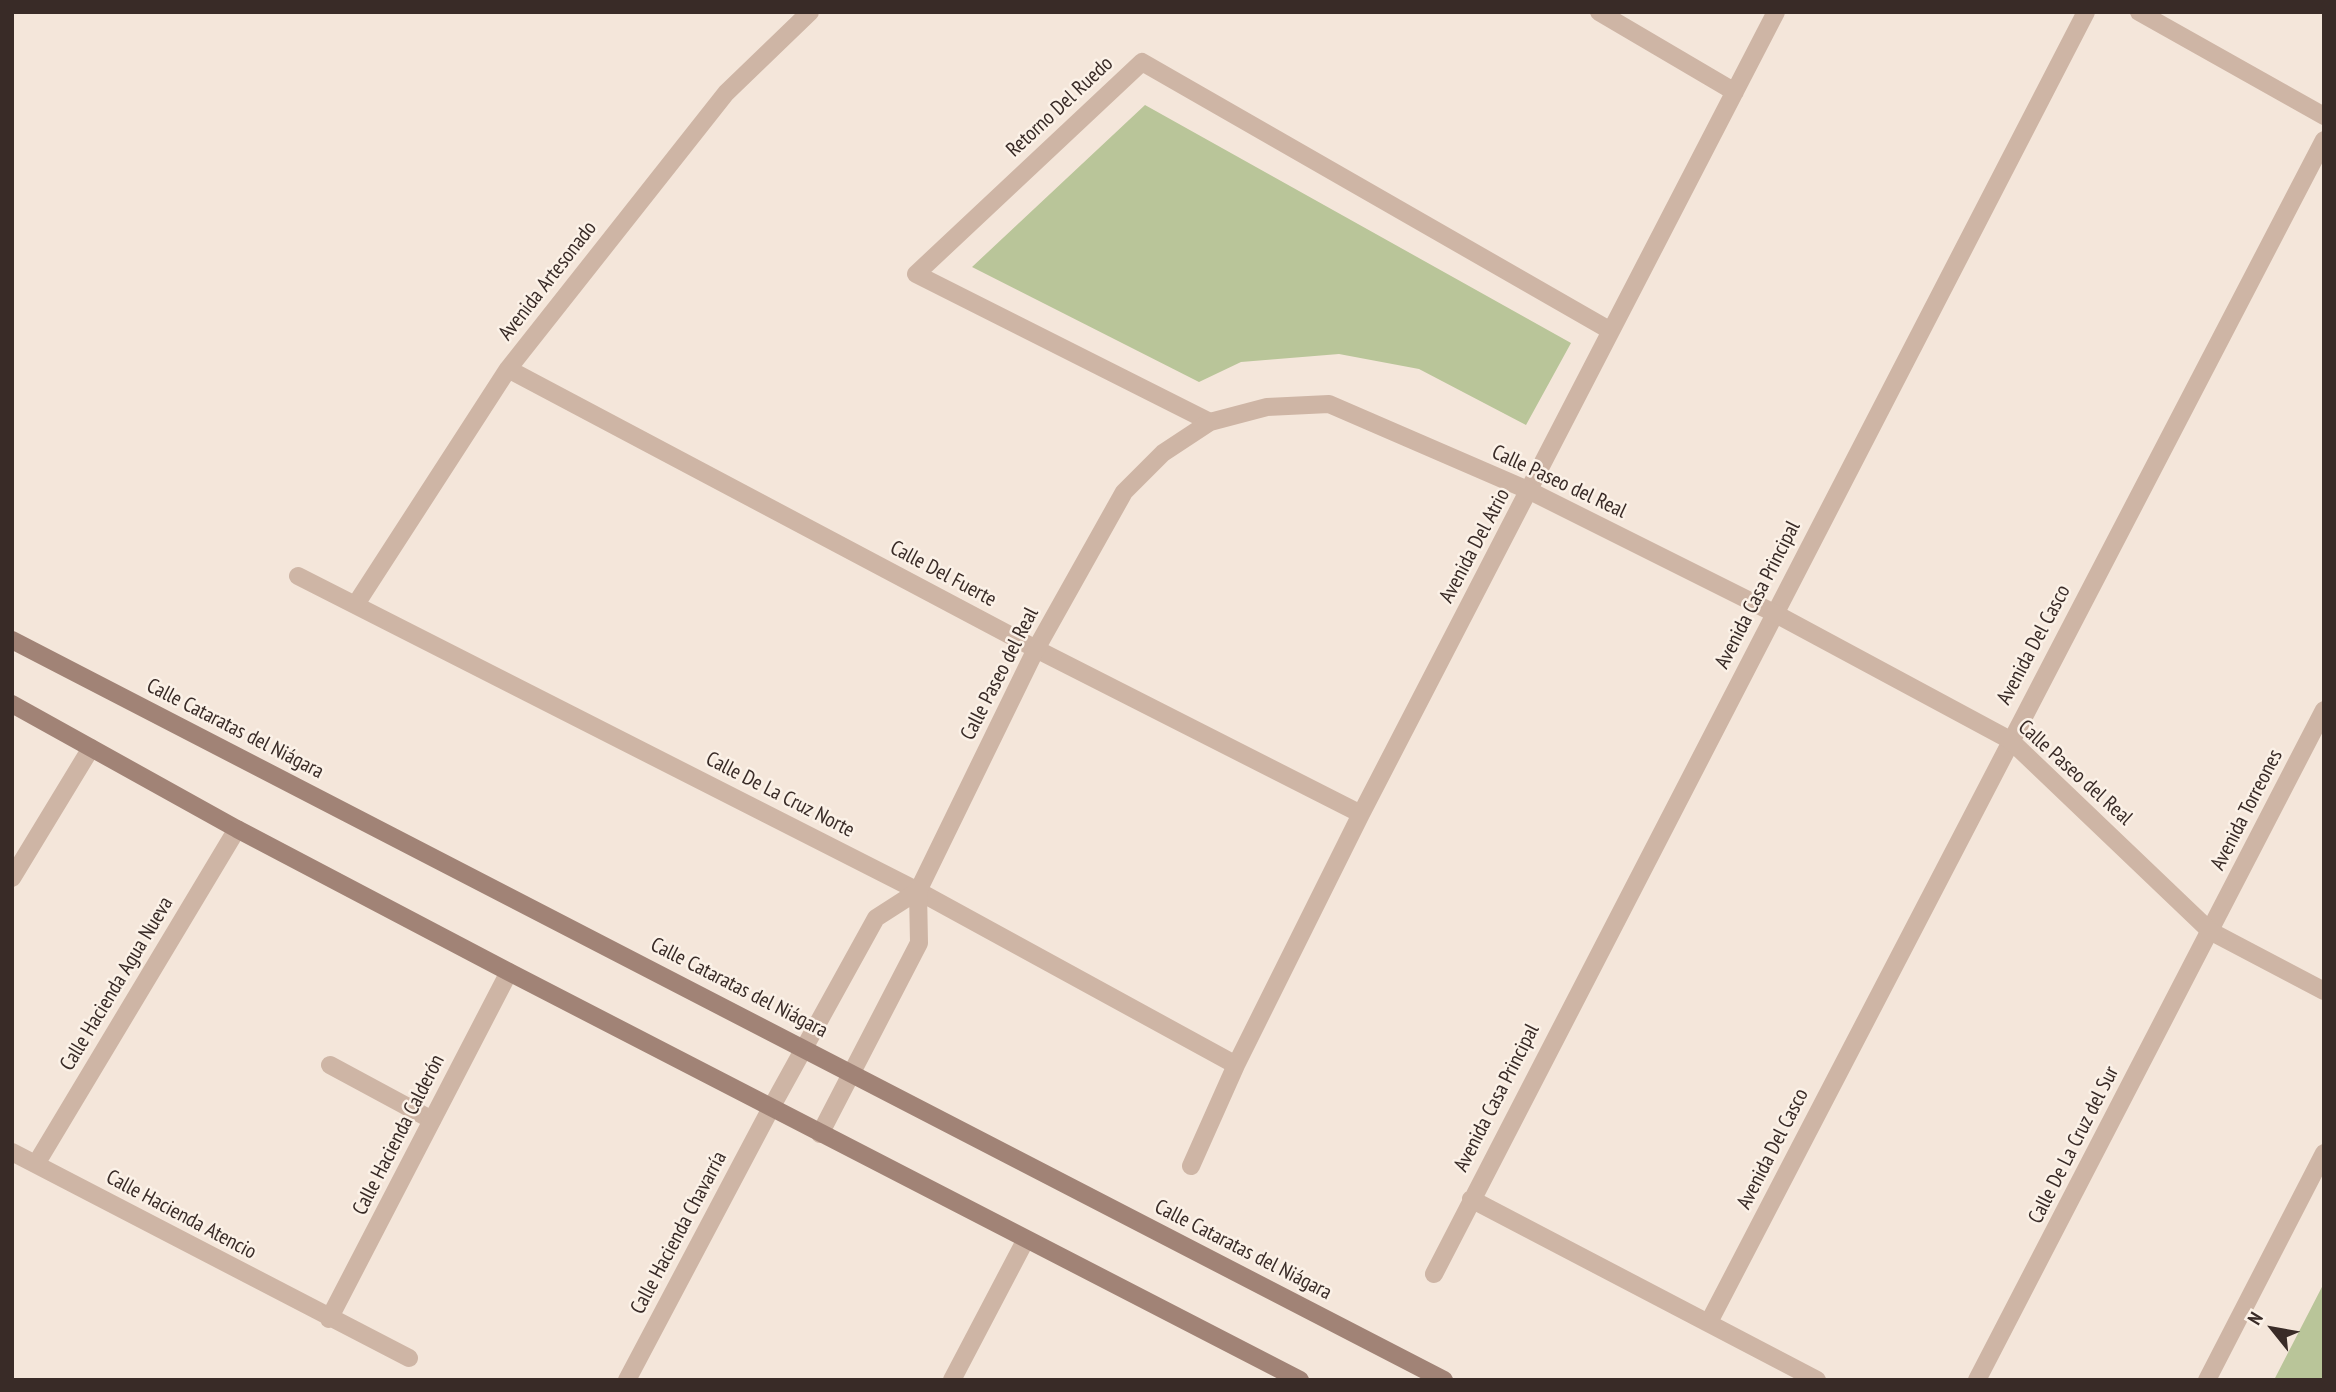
<!DOCTYPE html>
<html>
<head>
<meta charset="utf-8">
<style>
  body { margin:0 }
  #map { position:relative; width:2336px; height:1392px; overflow:hidden; background:#f4e6da; font-family:"PT Sans Narrow",sans-serif }
  canvas { display:block }
  .frame { position:absolute; inset:0; border:14px solid #392b27; pointer-events:none }
  .north { position:absolute; left:2238px; top:1294px; width:70px; height:70px; -webkit-text-stroke:5px #fbf1e7; paint-order:stroke; rotate:301deg; font-size:19px; font-weight:700; line-height:28px; text-align:center; color:#392b27 }
  .north::after { content:''; display:block; margin:auto; width:24px; height:32px; background:#392b27; clip-path:polygon(50% 0,100% 100%,50% 72%,0 100%) }
</style>
</head>
<body>
<div id="map">
<canvas width="2336" height="1392"></canvas>
<div class="frame"></div>
<div class="north">N</div>
</div>
<script>
const ctx = document.querySelector('canvas').getContext('2d');
ctx.lineJoin = 'round';
function fill(path, color) { ctx.fillStyle = color; ctx.fill(path, 'evenodd'); }
const toPath = rows => new Path2D(rows.map(r => 'M' + r).join(''));
function stroke(path, color, width, dash) { ctx.strokeStyle = color; ctx.lineWidth = width; ctx.lineCap = dash ? 'butt' : 'round'; ctx.setLineDash(dash || []); ctx.stroke(path); }
function drawText(font, color, halo, rows, align = 'center') {
  ctx.font = font + ' "PT Sans Narrow",sans-serif'; ctx.lineWidth = 5; ctx.setLineDash([]); ctx.textBaseline = 'middle'; ctx.strokeStyle = halo; ctx.fillStyle = color; for (const [text, x, y, turn = 0] of rows) {
    ctx.save(); ctx.translate(x, y); ctx.rotate((+turn || 0) * Math.PI / 180); ctx.textAlign = isNaN(turn) ? turn : align; if (halo) ctx.strokeText(text, 0, 0); ctx.fillText(text, 0, 0); ctx.restore();
  }
}
fill(toPath([
  [1145,105,1571,343,1526,425,1419,369,1339,354,1241,362,1199,382,972,267],
  [2324,1283,2324,1380,2274,1380]
]), '#b9c599');
stroke(toPath([
  [12,878,91,748],
  [330,1065,432,1120]
]), '#ceb5a5', 18);
stroke(toPath([
  [1599,12,1735,92],
  [2139,12,2324,116],
  [508,369,1036,649,1361,814],
  [1210,422,916,274,1142,62,1611,331],
  [298,576,918,891,1236,1065],
  [356,604,508,369,726,93,810,12],
  [12,1152,409,1358],
  [36,1164,237,829],
  [1191,1166,1236,1065,1361,814,1776,12],
  [1471,1199,1817,1380],
  [1434,1274,2086,12],
  [329,1319,509,972],
  [1709,1322,2324,140],
  [627,1380,771,1108],
  [952,1380,1025,1241],
  [1977,1380,2324,710]
]), '#ceb5a5', 18);
stroke(toPath([
  [771,1108,876,918,918,891],
  [820,1134,919,943,918,891,1036,649,1124,492,1163,453,1210,422,1267,407,1329,404,1530,491,1774,613,2010,740,2210,931,2324,991],
  [2207,1380,2324,1153]
]), '#ceb5a5', 18);
stroke(toPath([
  [12,640,1444,1380],
  [12,704,237,829,509,972,1300,1380]
]), '#a18376', 18);
drawText('21px', '#392b27', '#fbf1e7', [
  ["Retorno Del Ruedo",1060,107,-43],
  ["Avenida Artesonado",548,281,-52],
  ["Calle Paseo del Real",1559,482,25],
  ["Avenida Del Atrio",1475,546,-62],
  ["Calle Del Fuerte",943,574,28],
  ["Avenida Casa Principal",1758,595,-63],
  ["Avenida Del Casco",2034,645,-62],
  ["Calle Paseo del Real",1000,674,-63],
  ["Calle Cataratas del Niágara",235,729,27],
  ["Calle Paseo del Real",2075,773,42],
  ["Calle De La Cruz Norte",780,795,27],
  ["Avenida Torreones",2247,810,-63],
  ["Calle Hacienda Agua Nueva",117,984,-59],
  ["Calle Cataratas del Niágara",739,988,27],
  ["Avenida Casa Principal",1497,1098,-63],
  ["Calle Hacienda Calderón",399,1135,-63],
  ["Calle De La Cruz del Sur",2074,1145,-63],
  ["Avenida Del Casco",1773,1149,-63],
  ["Calle Hacienda Atencio",181,1215,28],
  ["Calle Hacienda Chavarría",679,1233,-62],
  ["Calle Cataratas del Niágara",1243,1250,27]
]);
</script>
</body>
</html>
